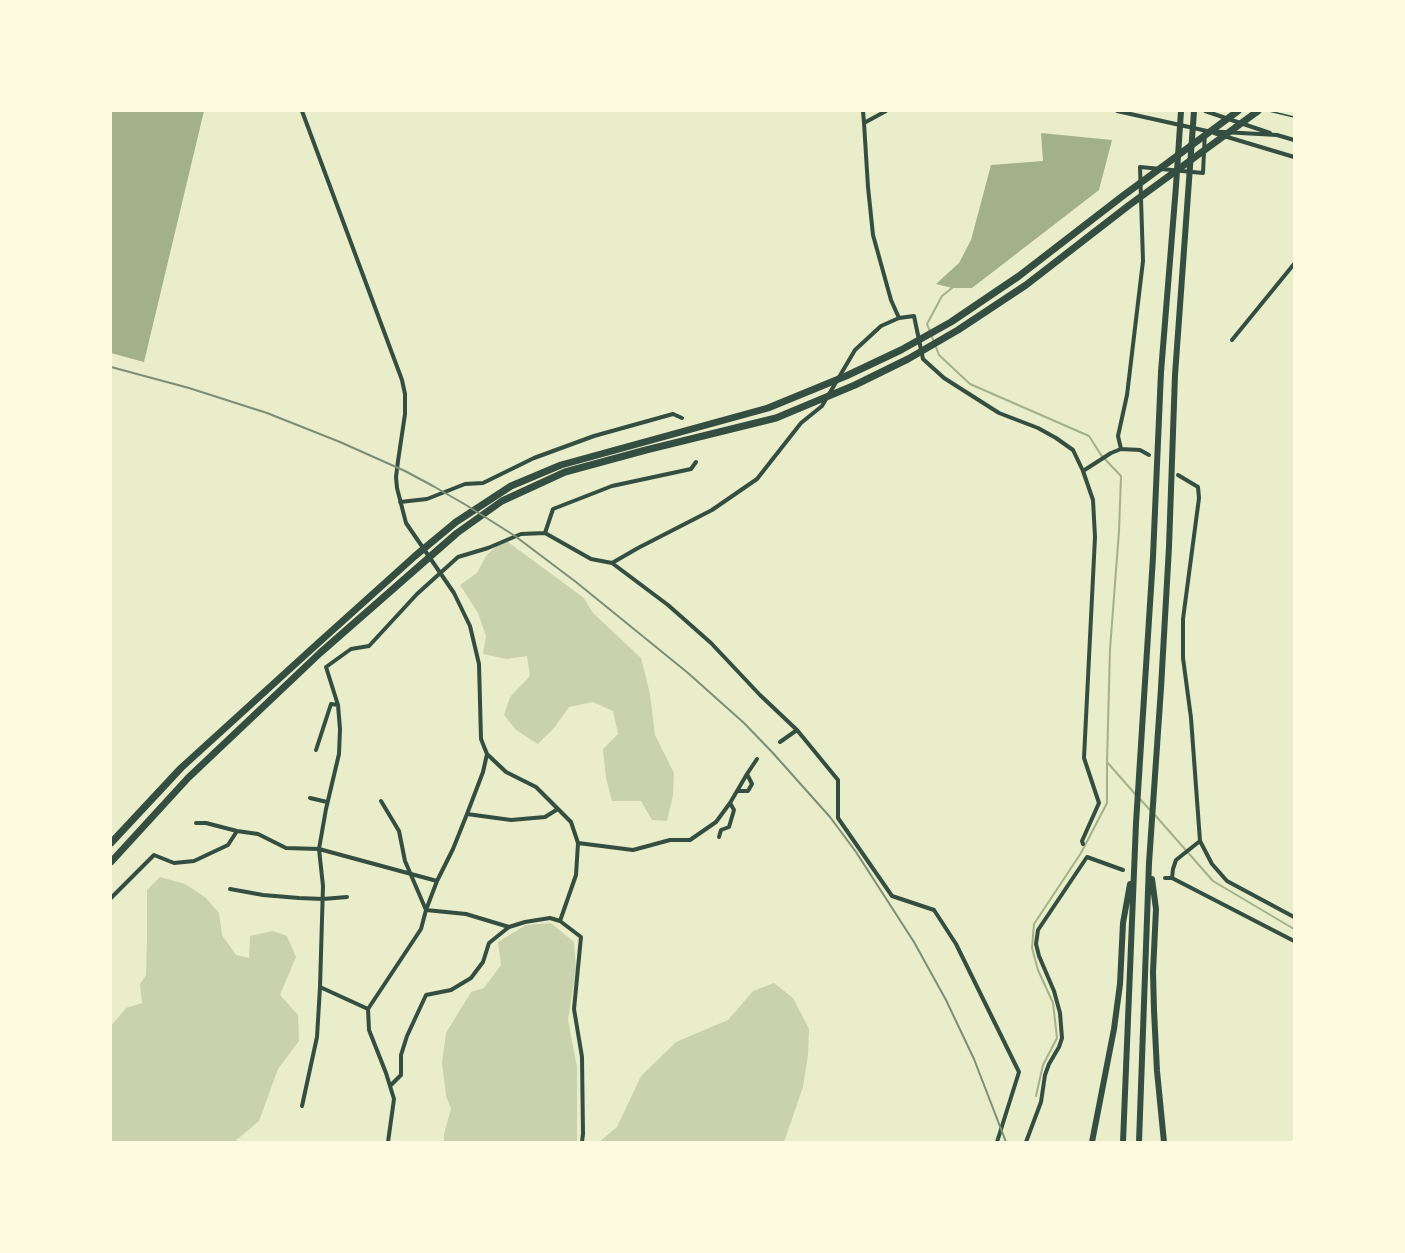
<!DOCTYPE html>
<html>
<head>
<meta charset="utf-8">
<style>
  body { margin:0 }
  #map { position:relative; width:1405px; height:1253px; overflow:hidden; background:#e9edc9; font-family:"Golos Text",sans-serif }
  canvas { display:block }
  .frame { position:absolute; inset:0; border:112px solid #fefae0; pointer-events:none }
</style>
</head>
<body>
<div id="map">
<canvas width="1405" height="1253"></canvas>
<div class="frame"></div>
</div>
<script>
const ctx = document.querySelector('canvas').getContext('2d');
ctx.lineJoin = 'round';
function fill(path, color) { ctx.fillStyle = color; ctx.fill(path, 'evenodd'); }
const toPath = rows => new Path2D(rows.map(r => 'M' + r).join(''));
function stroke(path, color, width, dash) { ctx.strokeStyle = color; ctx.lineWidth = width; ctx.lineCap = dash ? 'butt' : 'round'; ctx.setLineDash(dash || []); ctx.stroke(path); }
fill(toPath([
  [504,539,584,598,593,613,641,658,650,694,655,735,674,773,673,795,667,821,652,820,641,801,612,801,606,778,603,749,618,734,613,711,593,702,569,707,554,728,538,744,516,730,504,715,510,697,530,676,527,656,507,659,483,654,486,636,478,613,460,585,477,573,486,556],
  [160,877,185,884,205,897,219,913,222,935,236,955,249,958,250,936,273,931,287,936,296,957,280,995,298,1015,299,1041,278,1069,259,1121,234,1142,111,1142,111,1026,126,1008,142,1003,140,984,146,975,147,941,147,890],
  [551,923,574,942,576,969,568,1020,577,1067,577,1142,444,1142,444,1134,451,1109,446,1096,442,1062,446,1033,471,992,484,988,501,965,498,942,526,925],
  [774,983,793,998,809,1029,808,1055,803,1087,784,1142,599,1142,617,1127,641,1076,676,1042,728,1020,753,991]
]), '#cad2ad');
fill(toPath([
  [111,111,204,111,144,362,111,353],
  [1041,133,1112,140,1099,190,972,288,952,288,936,284,959,263,971,240,991,165,1043,161]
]), '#a3b18a');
stroke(toPath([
  [952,288,942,296,927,324,939,355,970,384,1089,436,1101,455,1121,476,1119,531,1110,649,1107,762,1136,795],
  [1140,799,1150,810],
  [1154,814,1213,881,1294,929],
  [1036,1096,1043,1065,1057,1038,1053,1003,1038,970,1032,948,1034,924,1081,853,1107,803,1107,763]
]), '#a3b18a', 2);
stroke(toPath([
  [1269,111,1294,117]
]), '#344e41', 1.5);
stroke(toPath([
  [302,111,402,380,405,394,405,414,398,461,396,477,397,488,406,523,454,593,470,626,479,664,481,739,487,754,506,772,536,787,571,822,578,843,576,875,560,921,581,937,574,1009,582,1057,583,1134,582,1142],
  [863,111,864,123],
  [886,111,864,123,868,187,873,235,891,300,899,318,914,316,923,359,944,378,999,413,1038,428,1056,438,1073,450,1083,471,1093,500,1095,537,1084,758,1099,803,1082,841,1083,844],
  [1117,111,1207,131],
  [1205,111,1270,133],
  [1214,133,1294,157],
  [1277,135,1294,140],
  [899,318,881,326,855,350,822,406,801,423,757,479,712,510,638,548,612,563,668,605,711,643,760,695,797,730,838,780,838,818,892,896,934,910,956,944,1019,1072,997,1142],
  [1232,340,1294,264],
  [1121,449,1118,436,1127,395,1143,261,1140,167,1203,173,1205,131,1277,135],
  [1083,471,1111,453,1121,449,1140,450,1149,455],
  [400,502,427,499,465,484,483,483,534,458,594,436,673,414,682,418],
  [545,533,553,509,612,486,691,469,696,462],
  [780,742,797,730],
  [316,750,331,704,338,705],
  [737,791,748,791,752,784,747,774],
  [310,798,327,802],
  [467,814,483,772,487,754],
  [196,823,206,823,237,831,258,834,286,848,319,849,437,881,453,849,467,814,511,820,545,817,558,809],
  [719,837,721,830,729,827,734,810,730,803],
  [1200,841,1212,864,1227,881,1294,917],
  [578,843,633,850,670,840,690,840,716,822,730,803,747,774,757,759],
  [1165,878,1172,878,1173,869,1176,860,1200,841,1191,718,1183,658,1183,619,1199,498,1198,487,1178,475],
  [1172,878,1294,941],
  [437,881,426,910,466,914,509,927,525,922,550,918,560,921],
  [230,889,263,895,299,898,323,899,347,897],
  [111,898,154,855,174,863,194,861,228,845,237,831],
  [368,1009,421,929,426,910,405,861,399,831,381,801],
  [390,1086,401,1075,401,1055,407,1036,426,995,451,990,471,978,483,962,489,943,509,927],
  [302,1106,317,1037,320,987],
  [388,1142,394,1099,386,1073,369,1030,368,1009,320,987,323,886,319,849,326,809,339,754,340,729,338,705,326,667,351,649,369,646,417,594,458,557,488,548,521,534,545,533,591,559,612,563],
  [1026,1142,1041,1102,1045,1075,1049,1064,1059,1047,1062,1038,1060,1013,1054,991,1039,956,1036,944,1038,930,1087,857,1123,870]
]), '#344e41', 4);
stroke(toPath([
  [1152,879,1156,909,1153,972,1154,1010,1157,1071,1164,1142],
  [1092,1142,1114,1029,1120,984,1123,923,1130,884],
  [1123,1142,1136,823,1153,557,1161,372,1176,186,1181,111],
  [1139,1142,1149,863,1161,688,1169,547,1175,375,1194,111]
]), '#344e41', 6);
stroke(toPath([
  [111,843,181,768,315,646,415,556,456,522,511,486,561,465,768,408,846,376,901,350,951,322,1019,276,1124,195,1238,111],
  [111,862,188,778,320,653,457,533,502,501,565,472,646,450,776,418,855,385,908,359,958,330,1026,285,1128,206,1258,111]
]), '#344e41', 7);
stroke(toPath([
  [111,367,189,388,267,413,340,442,405,471,433,486,466,505,515,536,576,582,688,673,744,723,772,752,830,817,856,852,914,942,946,1000,974,1059,1006,1142]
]), '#7c8e77', 2);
</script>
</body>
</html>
